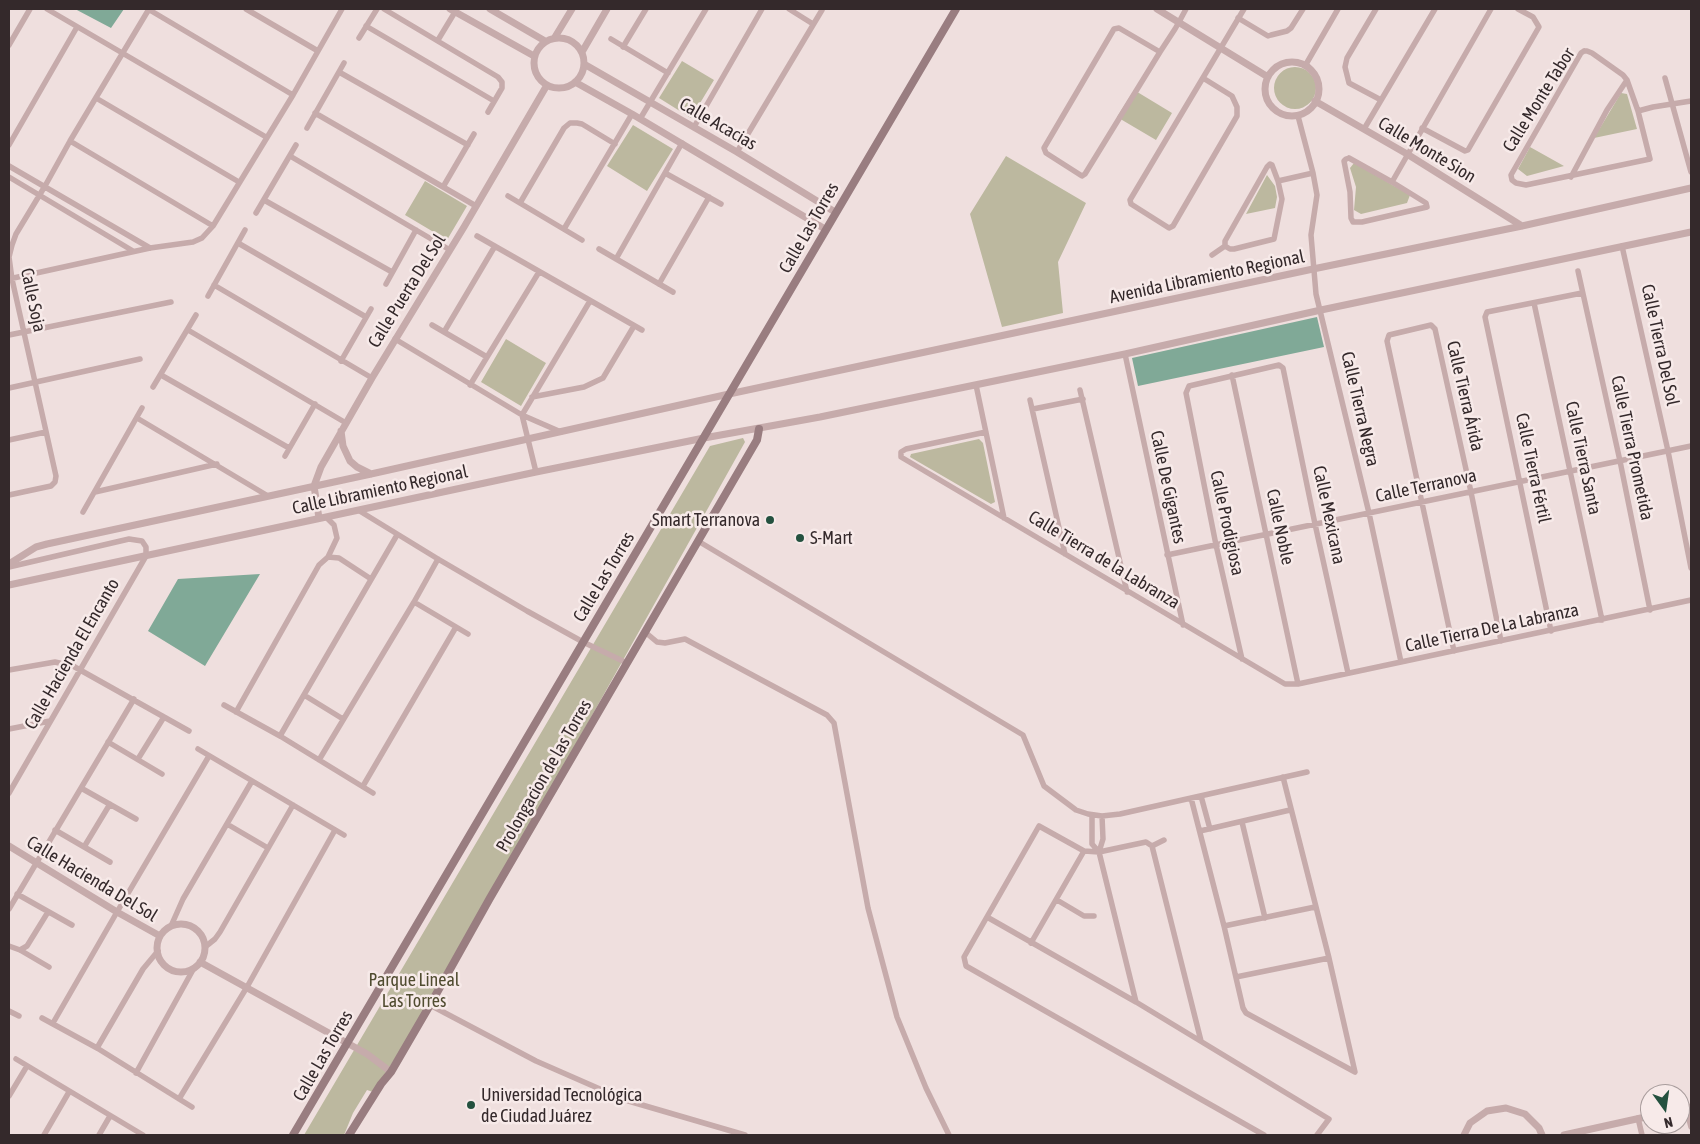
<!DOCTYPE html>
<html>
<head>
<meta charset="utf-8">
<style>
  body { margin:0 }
  #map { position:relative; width:1700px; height:1144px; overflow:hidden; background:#efdfde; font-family:"Asap Condensed",sans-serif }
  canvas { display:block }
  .frame { position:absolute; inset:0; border:10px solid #34292b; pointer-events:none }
  .north { position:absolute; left:1640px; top:1084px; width:50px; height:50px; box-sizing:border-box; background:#f7eae9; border:1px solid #a99d9d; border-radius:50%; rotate:166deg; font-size:14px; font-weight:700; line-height:20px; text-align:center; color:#34292b }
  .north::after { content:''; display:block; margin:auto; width:18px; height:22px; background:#24513f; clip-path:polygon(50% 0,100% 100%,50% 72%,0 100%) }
</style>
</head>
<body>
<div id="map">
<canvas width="1700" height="1144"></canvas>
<div class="frame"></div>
<div class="north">N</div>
</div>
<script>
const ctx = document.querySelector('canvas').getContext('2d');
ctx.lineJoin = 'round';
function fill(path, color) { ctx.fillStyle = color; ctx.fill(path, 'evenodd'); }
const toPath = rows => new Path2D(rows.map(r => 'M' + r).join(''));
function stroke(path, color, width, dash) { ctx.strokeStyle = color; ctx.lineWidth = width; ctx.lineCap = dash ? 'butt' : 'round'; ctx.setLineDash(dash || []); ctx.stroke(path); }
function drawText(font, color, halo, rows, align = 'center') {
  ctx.font = font + ' "Asap Condensed",sans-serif'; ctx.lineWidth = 5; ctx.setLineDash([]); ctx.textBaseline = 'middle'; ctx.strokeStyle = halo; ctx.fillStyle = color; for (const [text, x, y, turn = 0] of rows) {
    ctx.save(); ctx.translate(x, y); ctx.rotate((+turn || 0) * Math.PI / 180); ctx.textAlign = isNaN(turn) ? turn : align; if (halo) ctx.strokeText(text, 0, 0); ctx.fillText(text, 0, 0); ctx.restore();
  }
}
fill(toPath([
  [682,61,714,80,691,118,659,98],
  '1274 88a21 21 0 1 1 42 0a21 21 0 1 1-42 0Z',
  [1134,90,1172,113,1156,140,1117,117],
  [1621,93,1627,94,1637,129,1594,138],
  [633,125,673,149,647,191,607,166],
  [1530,147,1564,166,1527,176,1518,169],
  [1006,156,1086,203,1058,262,1063,313,1002,327,970,214],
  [1354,163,1410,195,1407,203,1361,214,1354,210,1356,187,1350,168],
  [1267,175,1275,186,1277,197,1275,208,1246,214],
  [425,181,467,206,447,240,405,215],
  [506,339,546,363,521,406,481,382],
  [743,438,745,442,430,1005,373,1092,367,1090,353,1113,344,1135,304,1135,710,446],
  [979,439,983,443,995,502,991,504,910,457,911,454]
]), '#bcb89f');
fill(toPath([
  [75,9,124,9,111,28],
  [1317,317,1324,347,1138,386,1132,358],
  [260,574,205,666,148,631,178,579]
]), '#80a997');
stroke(toPath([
  [47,9,266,137],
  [148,9,293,95],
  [246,9,318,51],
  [384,9,498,77,502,82,502,88,488,112],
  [789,9,813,24],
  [1376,9,1347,58,1345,67,1349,83,1381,100],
  [1238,18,1268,36,1271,35,1287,31,1291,28,1303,9],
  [366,26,494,101],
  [359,38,377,9],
  [611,39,668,73],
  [438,40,455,12],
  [9,45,30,9],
  [623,47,646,9],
  [1584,51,1587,51,1592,53,1623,75,1627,80,1638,111,1650,159,1526,185,1516,183,1512,180,1511,175,1581,53,1584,51],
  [1160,52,1119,28,1114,29,1044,148,1046,153,1082,176,1085,174,1160,52,1175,29,1179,22,1186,9],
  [1305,66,1338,9],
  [339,72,468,145],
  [1203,78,1232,96,1237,107,1237,116,1173,226,1169,228,1131,204,1130,200,1244,9],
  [1665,78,1691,172],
  [96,98,239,182],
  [1638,111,1653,107,1691,101],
  [315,113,476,206],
  [1298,116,1313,173,1317,195,1311,235,1316,294,1369,513,1401,662],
  [640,119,706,9],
  [694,127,762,9],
  [307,128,344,63],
  [1422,128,1465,151,1468,150,1539,27,1533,17,1518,9],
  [1364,129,1435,9],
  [70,141,213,226],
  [9,145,77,27],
  [737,152,822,10],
  [290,156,450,250],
  [1349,158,1392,182,1426,203,1427,207,1362,222,1353,222,1351,218,1350,192,1344,161,1346,159,1349,158],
  [9,166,150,248],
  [665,173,721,204],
  [9,177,133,251],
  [1571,177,1607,110,1627,80],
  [1278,181,1313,173],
  [1392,182,1491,9],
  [443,187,474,134],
  [508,196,582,240],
  [264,200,392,272],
  [520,203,564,128,570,123,577,123,582,124,615,144],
  [256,213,296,145],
  [564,229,632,114],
  [477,236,642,330],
  [238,243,366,317],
  [1622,246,1668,451,1691,568],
  [599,249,673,292],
  [1212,255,1225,246,1225,241,1267,167,1270,164,1272,165,1278,181,1282,199,1274,239,1234,249,1230,249,1225,246],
  [616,259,682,143],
  [1578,271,1620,461,1650,610],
  [9,279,150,248,193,242,202,238,213,226,293,95,342,9],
  [386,284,416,230],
  [659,284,709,197],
  [214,285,372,378],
  [208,296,245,230],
  [1534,303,1602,620],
  [432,325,487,357],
  [188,330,346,423],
  [444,332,495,246],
  [9,335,171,302],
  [395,339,522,415,561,432],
  [1125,354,1183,625],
  [341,361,371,309],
  [161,375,289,448],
  [1232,375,1298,684],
  [470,385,539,272],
  [976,385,1004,518],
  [153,387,196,315],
  [9,388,140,359],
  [1080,390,1127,592],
  [532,397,584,387,603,378,634,326],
  [1030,400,1065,554],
  [1033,409,1083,399],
  [522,415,590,301],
  [522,415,536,472],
  [137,418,268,496],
  [986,432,906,449,901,452,901,457,1285,684,1298,684,1691,600],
  [9,440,46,432],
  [285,456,315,404],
  [95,492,217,464],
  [9,495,51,486,55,482,56,476,12,279,9,257,12,245,16,234,45,186,70,141,149,9],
  [358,510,438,559,527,611,583,642,627,663],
  [83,512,142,408],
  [698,541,1023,735,1044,786,1076,810,1088,814,1102,816,1120,814,1307,772],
  [1167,555,1691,446],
  [328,557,339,558,371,579],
  [9,567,129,539,142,541,146,547,146,556,9,793],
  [414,602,468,634],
  [1551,631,1485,317,1487,312,1582,293],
  [645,632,657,642,665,643,685,639,827,715,834,723,868,908,897,1017,926,1088,949,1135],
  [1454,651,1387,341,1389,335,1431,325,1435,329,1471,492,1501,641],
  [1242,659,1216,545,1186,393,1189,386,1279,365,1283,368,1315,524,1348,673],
  [9,670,55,662,73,666,189,731],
  [304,695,343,719],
  [224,705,280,736,373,793],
  [236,712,319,565,328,557,337,538,334,525,326,517],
  [9,729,50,721],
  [280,736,397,535],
  [108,742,162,774],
  [198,749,344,835],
  [138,759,164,717],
  [319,760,414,602,438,559],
  [363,786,456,627],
  [81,788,136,819],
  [1201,796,1210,829],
  [1191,798,1224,926,1243,1008,1246,1013,1355,1072,1329,958,1283,777],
  [1242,822,1265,918],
  [227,824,268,848],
  [55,830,110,862],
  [1200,831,1290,810],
  [1164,840,1152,846,1146,842,1099,852,1084,851,1039,826,964,957,966,966,1264,1135],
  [1152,846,1201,1041],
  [84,847,110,804],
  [1099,852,1103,839,1102,816],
  [17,894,72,925],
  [1057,900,1084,916,1094,916],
  [9,909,134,699],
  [987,917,1136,1002,1099,852,1092,844,1092,815],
  [171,926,183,899,252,781],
  [1224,926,1315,907],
  [1031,943,1084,851],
  [9,946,20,950,49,967],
  [205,947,215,939,220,932,293,805],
  [20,950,27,946,48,912],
  [1236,977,1329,958],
  [1136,1002,1329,1119,1317,1135],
  [430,1005,536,1061,625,1100,745,1135],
  [9,1011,19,1016],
  [42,1018,97,1048,192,1107],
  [53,1023,117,912,209,756],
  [97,1048,143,969,158,951],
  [16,1059,143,1135],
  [136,1073,194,968],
  [9,1096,27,1066],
  [179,1099,247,987,335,830],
  [1686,1108,1691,1127],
  [1638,1118,1642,1135],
  [44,1135,69,1092],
  [99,1135,110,1116]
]), '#c6abab', 5.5);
stroke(toPath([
  [450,9,534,56],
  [490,9,545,41],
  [1157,9,1268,77],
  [555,37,572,9],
  '534 63a25 25 0 1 1 50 0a25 25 0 1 1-50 0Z',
  [582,52,607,9],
  '1265 89a27 27 0 1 1 54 0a27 27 0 1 1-54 0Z',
  [584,64,737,152,835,212],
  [575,82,632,114,825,229],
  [1315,101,1407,154,1522,226],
  [341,431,343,446,350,461,357,467,371,474],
  [319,518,314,486,321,467,372,378,464,227,547,85],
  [9,564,36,547,47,544,371,474,729,394,1313,269,1522,226,1691,188],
  [9,585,536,472,704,438,820,417,1125,354,1321,310,1691,232],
  [9,846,117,912,160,936],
  '157 948a24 24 0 1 1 48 0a24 24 0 1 1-48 0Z',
  [200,962,367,1054,391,1072],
  [1680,1109,1691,1107],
  [1464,1135,1470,1123,1487,1111,1506,1108,1525,1114,1539,1128,1542,1135],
  [1564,1135,1650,1116]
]), '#c6abab', 7);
stroke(toPath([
  [293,1135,956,9],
  [349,1135,381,1084,391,1072,430,1005,490,898,757,440,759,429]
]), '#997d80', 8);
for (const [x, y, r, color] of [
  [770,520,5,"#24513f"],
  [800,538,5,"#24513f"],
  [471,1105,5,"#24513f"]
]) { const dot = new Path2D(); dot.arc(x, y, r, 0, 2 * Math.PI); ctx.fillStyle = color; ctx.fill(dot); stroke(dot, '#f7eae9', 2); }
drawText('18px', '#34292b', '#f7eae9', [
  ["Calle Monte Tabor",1539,100,-58],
  ["Calle Acacias",718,124,30],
  ["Calle Monte Sion",1427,150,31],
  ["Calle Las Torres",809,228,-60],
  ["Avenida Libramiento Regional",1207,277,-12],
  ["Calle Puerta Del Sol",407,291,-58],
  ["Calle Soja",33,300,78],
  ["Calle Tierra Del Sol",1660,345,78],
  ["Calle Tierra Árida",1465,396,77],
  ["Calle Tierra Negra",1360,409,77],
  ["Calle Tierra Prometida",1632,448,78],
  ["Calle Tierra Santa",1583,458,78],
  ["Calle Tierra Fértil",1533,468,78],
  ["Calle Terranova",1426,486,-12],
  ["Calle De Gigantes",1168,487,78],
  ["Calle Libramiento Regional",380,490,-12],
  ["Calle Mexicana",1329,515,78],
  ["Calle Prodigiosa",1227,523,78],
  ["Calle Noble",1280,527,78],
  ["Calle Tierra de la Labranza",1104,560,31],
  ["Calle Las Torres",604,577,-59],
  ["Calle Tierra De La Labranza",1492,628,-12],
  ["Calle Hacienda El Encanto",72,654,-60],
  ["Prolongacion de las Torres",544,776,-60],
  ["Calle Hacienda Del Sol",92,879,31],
  ["Calle Las Torres",323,1056,-60]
]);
drawText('18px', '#34292b', '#f7eae9', [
  ["Smart Terranova",760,520,"right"],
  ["S-Mart",810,538],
  ["Universidad Tecnológica",481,1095],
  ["de Ciudad Juárez",481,1116]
], 'left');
drawText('18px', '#504c30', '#f7eae9', [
  ["Parque Lineal",414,980],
  ["Las Torres",414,1001]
]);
</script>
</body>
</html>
